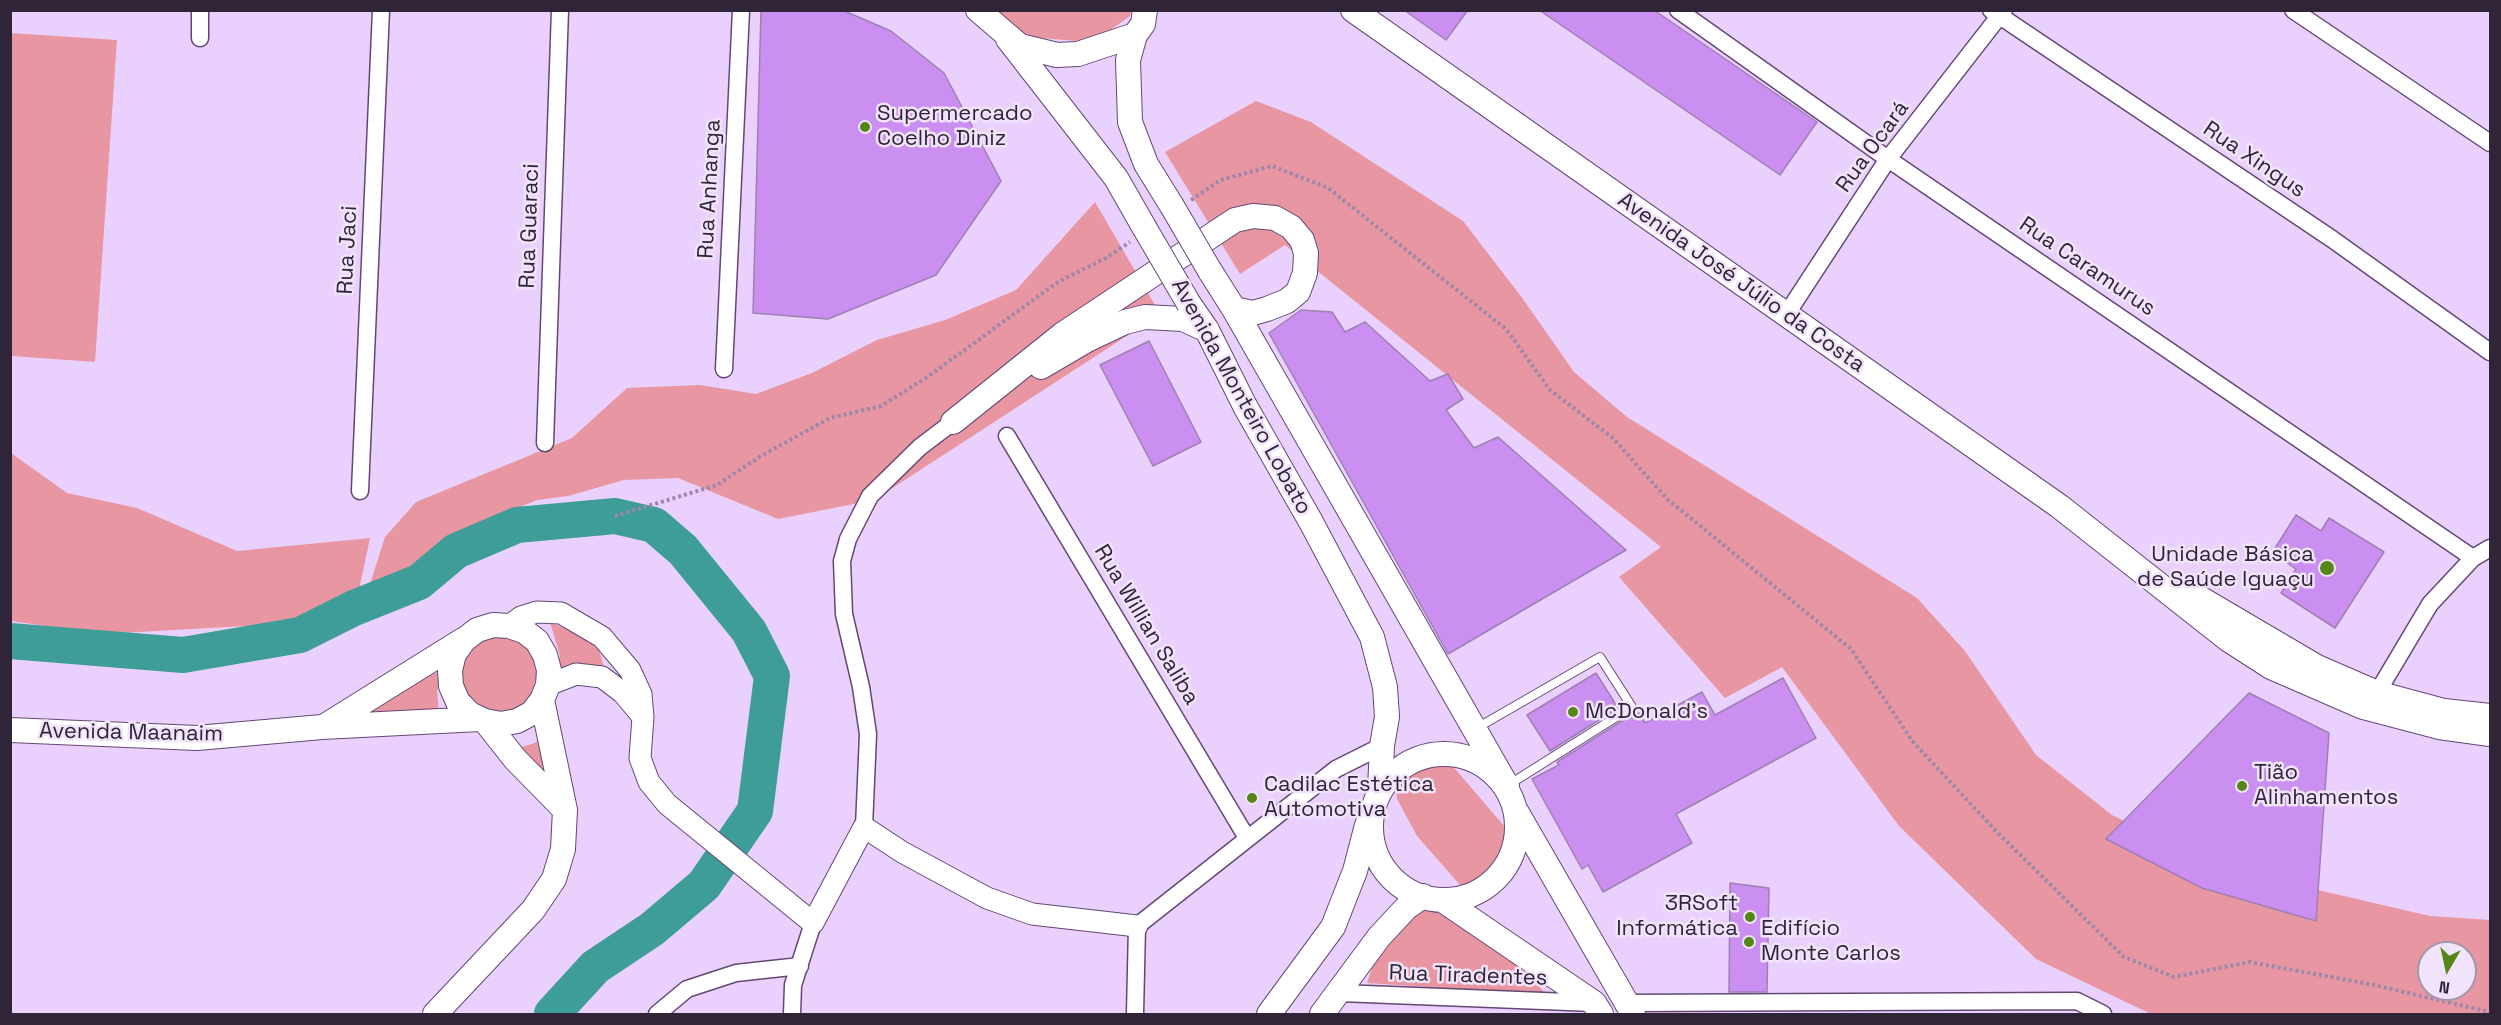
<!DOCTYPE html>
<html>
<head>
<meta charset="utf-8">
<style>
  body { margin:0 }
  #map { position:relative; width:2501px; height:1025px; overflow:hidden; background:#ead1fd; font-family:"Space Grotesk",sans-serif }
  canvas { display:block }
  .frame { position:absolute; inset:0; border:12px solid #302438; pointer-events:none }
  .north { position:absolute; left:2417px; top:941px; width:60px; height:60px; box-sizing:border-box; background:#f1e4fa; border:2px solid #a497ac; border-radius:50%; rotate:189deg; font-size:16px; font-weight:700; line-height:24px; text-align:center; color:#302438 }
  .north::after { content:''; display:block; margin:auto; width:21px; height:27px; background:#568618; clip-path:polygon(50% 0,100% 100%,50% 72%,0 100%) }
</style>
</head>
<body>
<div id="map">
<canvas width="2501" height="1025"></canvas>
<div class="frame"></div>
<div class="north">N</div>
</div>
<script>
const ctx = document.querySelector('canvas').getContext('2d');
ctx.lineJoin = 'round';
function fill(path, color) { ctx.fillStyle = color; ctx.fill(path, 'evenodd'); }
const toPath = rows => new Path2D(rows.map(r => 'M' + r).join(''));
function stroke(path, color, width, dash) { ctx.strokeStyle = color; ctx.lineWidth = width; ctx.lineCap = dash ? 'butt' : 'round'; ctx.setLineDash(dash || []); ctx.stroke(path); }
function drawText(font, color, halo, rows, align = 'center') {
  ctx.font = font + ' "Space Grotesk",sans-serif'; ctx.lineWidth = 5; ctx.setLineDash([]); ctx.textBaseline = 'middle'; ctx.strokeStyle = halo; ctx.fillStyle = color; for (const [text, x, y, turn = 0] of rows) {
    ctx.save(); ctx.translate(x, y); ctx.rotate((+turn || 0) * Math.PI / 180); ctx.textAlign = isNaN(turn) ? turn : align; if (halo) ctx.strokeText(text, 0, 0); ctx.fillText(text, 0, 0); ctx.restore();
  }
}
fill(toPath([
  [994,11,1131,11,1130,16,1102,36,1078,41,1040,38,1010,30],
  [10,33,117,40,95,362,11,356],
  [1256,101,1311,122,1463,221,1523,299,1574,372,1627,417,1917,598,1965,651,2036,755,2112,815,2195,855,2292,884,2430,916,2490,920,2490,1014,2151,1014,2036,959,1899,826,1782,667,1725,698,1619,577,1661,547,1285,245,1240,274,1165,152],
  [2429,953,2465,953,2465,989,2429,989],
  [1095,202,1162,317,1159,315,874,500,778,519,678,478,624,480,568,496,537,500,471,527,395,584,370,584,385,537,416,502,572,438,627,388,700,385,756,394,812,373,877,340,945,320,1016,290],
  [11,453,67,493,137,508,237,551,370,538,359,590,282,624,102,634,11,621],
  [550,622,580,635,599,650,604,667,557,671,560,656],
  [512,634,533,651,540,677,529,703,505,715,467,702,457,664,484,635],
  [445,670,437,691,439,712,359,715,411,680],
  [542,738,551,791,512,750,535,743],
  [1427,762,1451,764,1511,834,1506,851,1496,866,1473,886,1460,885,1417,836,1397,799,1396,782,1412,769],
  [1437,907,1524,967,1546,995,1367,983,1376,956,1409,916]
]), '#e896a1');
stroke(toPath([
  [10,641,183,655,300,635,354,608,419,582,456,551,517,525,615,516,654,525,683,550,749,631,772,676,755,811,704,885,652,929,595,967,552,1014]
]), '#3e9d99', 36);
const building = toPath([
  [761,10,842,10,891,31,944,73,1001,181,936,275,828,319,753,313,761,10],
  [1404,10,1468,10,1446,40,1404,10],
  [1539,10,1654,10,1817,122,1780,175,1539,10],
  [1301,310,1332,312,1345,332,1365,322,1430,381,1448,374,1463,399,1446,410,1474,448,1498,437,1626,550,1448,654,1269,333,1301,310],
  [1149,341,1201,442,1153,466,1100,365,1149,341],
  [2296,515,2321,531,2329,518,2384,552,2335,628,2281,593,2296,569,2272,553,2296,515],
  [1596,673,1618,708,1550,751,1527,715,1596,673],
  [1783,678,1816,738,1676,814,1692,843,1603,892,1588,865,1582,869,1532,779,1559,765,1557,762,1625,719,1639,713,1645,723,1702,692,1715,715,1783,678],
  [2249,693,2329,733,2316,921,2202,888,2106,839,2249,693],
  [1730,883,1769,888,1767,992,1729,992,1730,883]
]);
fill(building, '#ca8ff0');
stroke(building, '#9e80b2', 1.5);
const service = toPath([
  [1475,729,1600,657,1632,707,1510,784]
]);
const minor = toPath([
  [1678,10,1888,159,2473,558],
  [1991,10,2332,239,2490,352],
  [2293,10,2490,143],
  [200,38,200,10],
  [1786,315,1888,159,2004,10],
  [724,369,741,10],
  [1007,436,1247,838],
  [545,443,560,10],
  [360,491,381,10],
  [2377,693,2430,604,2473,558,2490,548],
  [864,827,868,734,861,687,844,614,842,561,848,539,870,496,920,447,953,422],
  [1340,993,1594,1003],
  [1625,1003,2077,1001,2103,1014],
  [657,1014,687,989,736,973,800,966],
  [792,1014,793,985,813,923],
  [1135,1014,1137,926,1336,769,1382,746]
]);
const tertiary = toPath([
  [509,626,521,617,537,612,561,613,602,637,630,670,641,694,643,717,640,758,649,782,667,804,813,923,864,827,902,852,987,898,1032,914,1137,926],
  [548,685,576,674,602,677,623,693,643,717]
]);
const secondary = toPath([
  [978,10,1020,46,1057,55,1078,54,1135,35,1143,24,1145,10],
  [1353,10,2059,506,2229,640,2271,667,2363,707,2439,727,2490,734],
  [1135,35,1128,60,1130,122,1146,164,1172,206],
  [1008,39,1116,178,1144,227],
  [1210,271,1234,309,1507,786],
  [1189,304,1207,330,1245,406,1311,522,1372,637,1385,687,1387,717,1382,746,1380,789],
  [1041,367,1087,340,1125,322,1145,317,1183,319,1207,330],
  [953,422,1063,334,1235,220,1253,216,1275,218,1291,227,1302,240,1306,253,1305,273,1298,292,1287,301,1267,309,1253,313,1234,309],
  [2186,590,2317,667,2377,693,2444,711,2490,716],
  [485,721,501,724,517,721,532,713,542,700,548,685,549,670,545,655,537,641,524,631,509,626,493,625,477,630,464,640,454,654,450,670,451,686,458,702,470,714,485,721,515,759,565,810],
  [325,726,463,640],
  [10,730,197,738,322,727,480,719],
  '1371 827a73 73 0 1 1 146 0a73 73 0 1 1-146 0Z',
  [1516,811,1633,1014],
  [1444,901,1594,1003,1601,1014],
  [435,1014,533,910,554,879,563,849,565,810,542,700],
  [1269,1014,1333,927,1355,871,1367,825],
  [1322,1014,1379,937,1406,908,1423,896]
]);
stroke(service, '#634876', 10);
stroke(minor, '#634876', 19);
stroke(tertiary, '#634876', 23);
stroke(secondary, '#634876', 26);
stroke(toPath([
  [1191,200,1221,180,1272,166,1328,188,1506,329,1550,390,1614,439,1666,498,1851,649,1913,742,1996,831,2124,957,2174,977,2250,962,2374,985,2490,1012],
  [615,516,717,485,761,456,830,418,881,406,926,378,1058,282,1106,258,1130,242]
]), '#9c88aa', 4, [3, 3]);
stroke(service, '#fff', 8);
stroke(minor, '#fff', 16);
stroke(tertiary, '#fff', 21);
stroke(secondary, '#fff', 24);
const secondaryBridge = toPath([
  [1172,206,1210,271],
  [1144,227,1189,304]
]);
stroke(secondaryBridge, '#634876', 26, []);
stroke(secondaryBridge, '#fff', 24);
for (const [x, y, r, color] of [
  [865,127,6,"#568618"],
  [2327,568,8,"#568618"],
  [1573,712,6,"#568618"],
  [2242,786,6,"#568618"],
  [1252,798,6,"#568618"],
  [1750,917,6,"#568618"],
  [1749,942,6,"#568618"]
]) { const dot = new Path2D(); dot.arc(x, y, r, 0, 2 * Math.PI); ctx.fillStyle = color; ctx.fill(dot); stroke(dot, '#f1e4fa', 2); }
drawText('22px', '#302438', '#f1e4fa', [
  ["Supermercado",877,114],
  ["Coelho Diniz",877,139],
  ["Unidade Básica",2314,555,"right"],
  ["de Saúde Iguaçu",2314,580,"right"],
  ["McDonald's",1585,712],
  ["Tião",2254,773],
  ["Alinhamentos",2254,798],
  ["Cadilac Estética",1264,785],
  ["Automotiva",1264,810],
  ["3RSoft",1738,904,"right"],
  ["Informática",1738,929,"right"],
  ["Edifício",1761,929],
  ["Monte Carlos",1761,954]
], 'left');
drawText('22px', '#302438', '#f1e4fa', [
  ["Rua Ocará",1873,147,-54],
  ["Rua Xingus",2254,160,34],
  ["Rua Anhanga",710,189,-87],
  ["Rua Guaraci",530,226,-88],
  ["Rua Jaci",348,250,-87],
  ["Rua Caramurus",2087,267,34],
  ["Avenida José Júlio da Costa",1741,283,35],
  ["Avenida Monteiro Lobato",1241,397,61],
  ["Rua Willian Saliba",1146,625,59],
  ["Avenida Maanaim",131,733,1],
  ["Rua Tiradentes",1468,976,2]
]);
</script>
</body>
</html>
